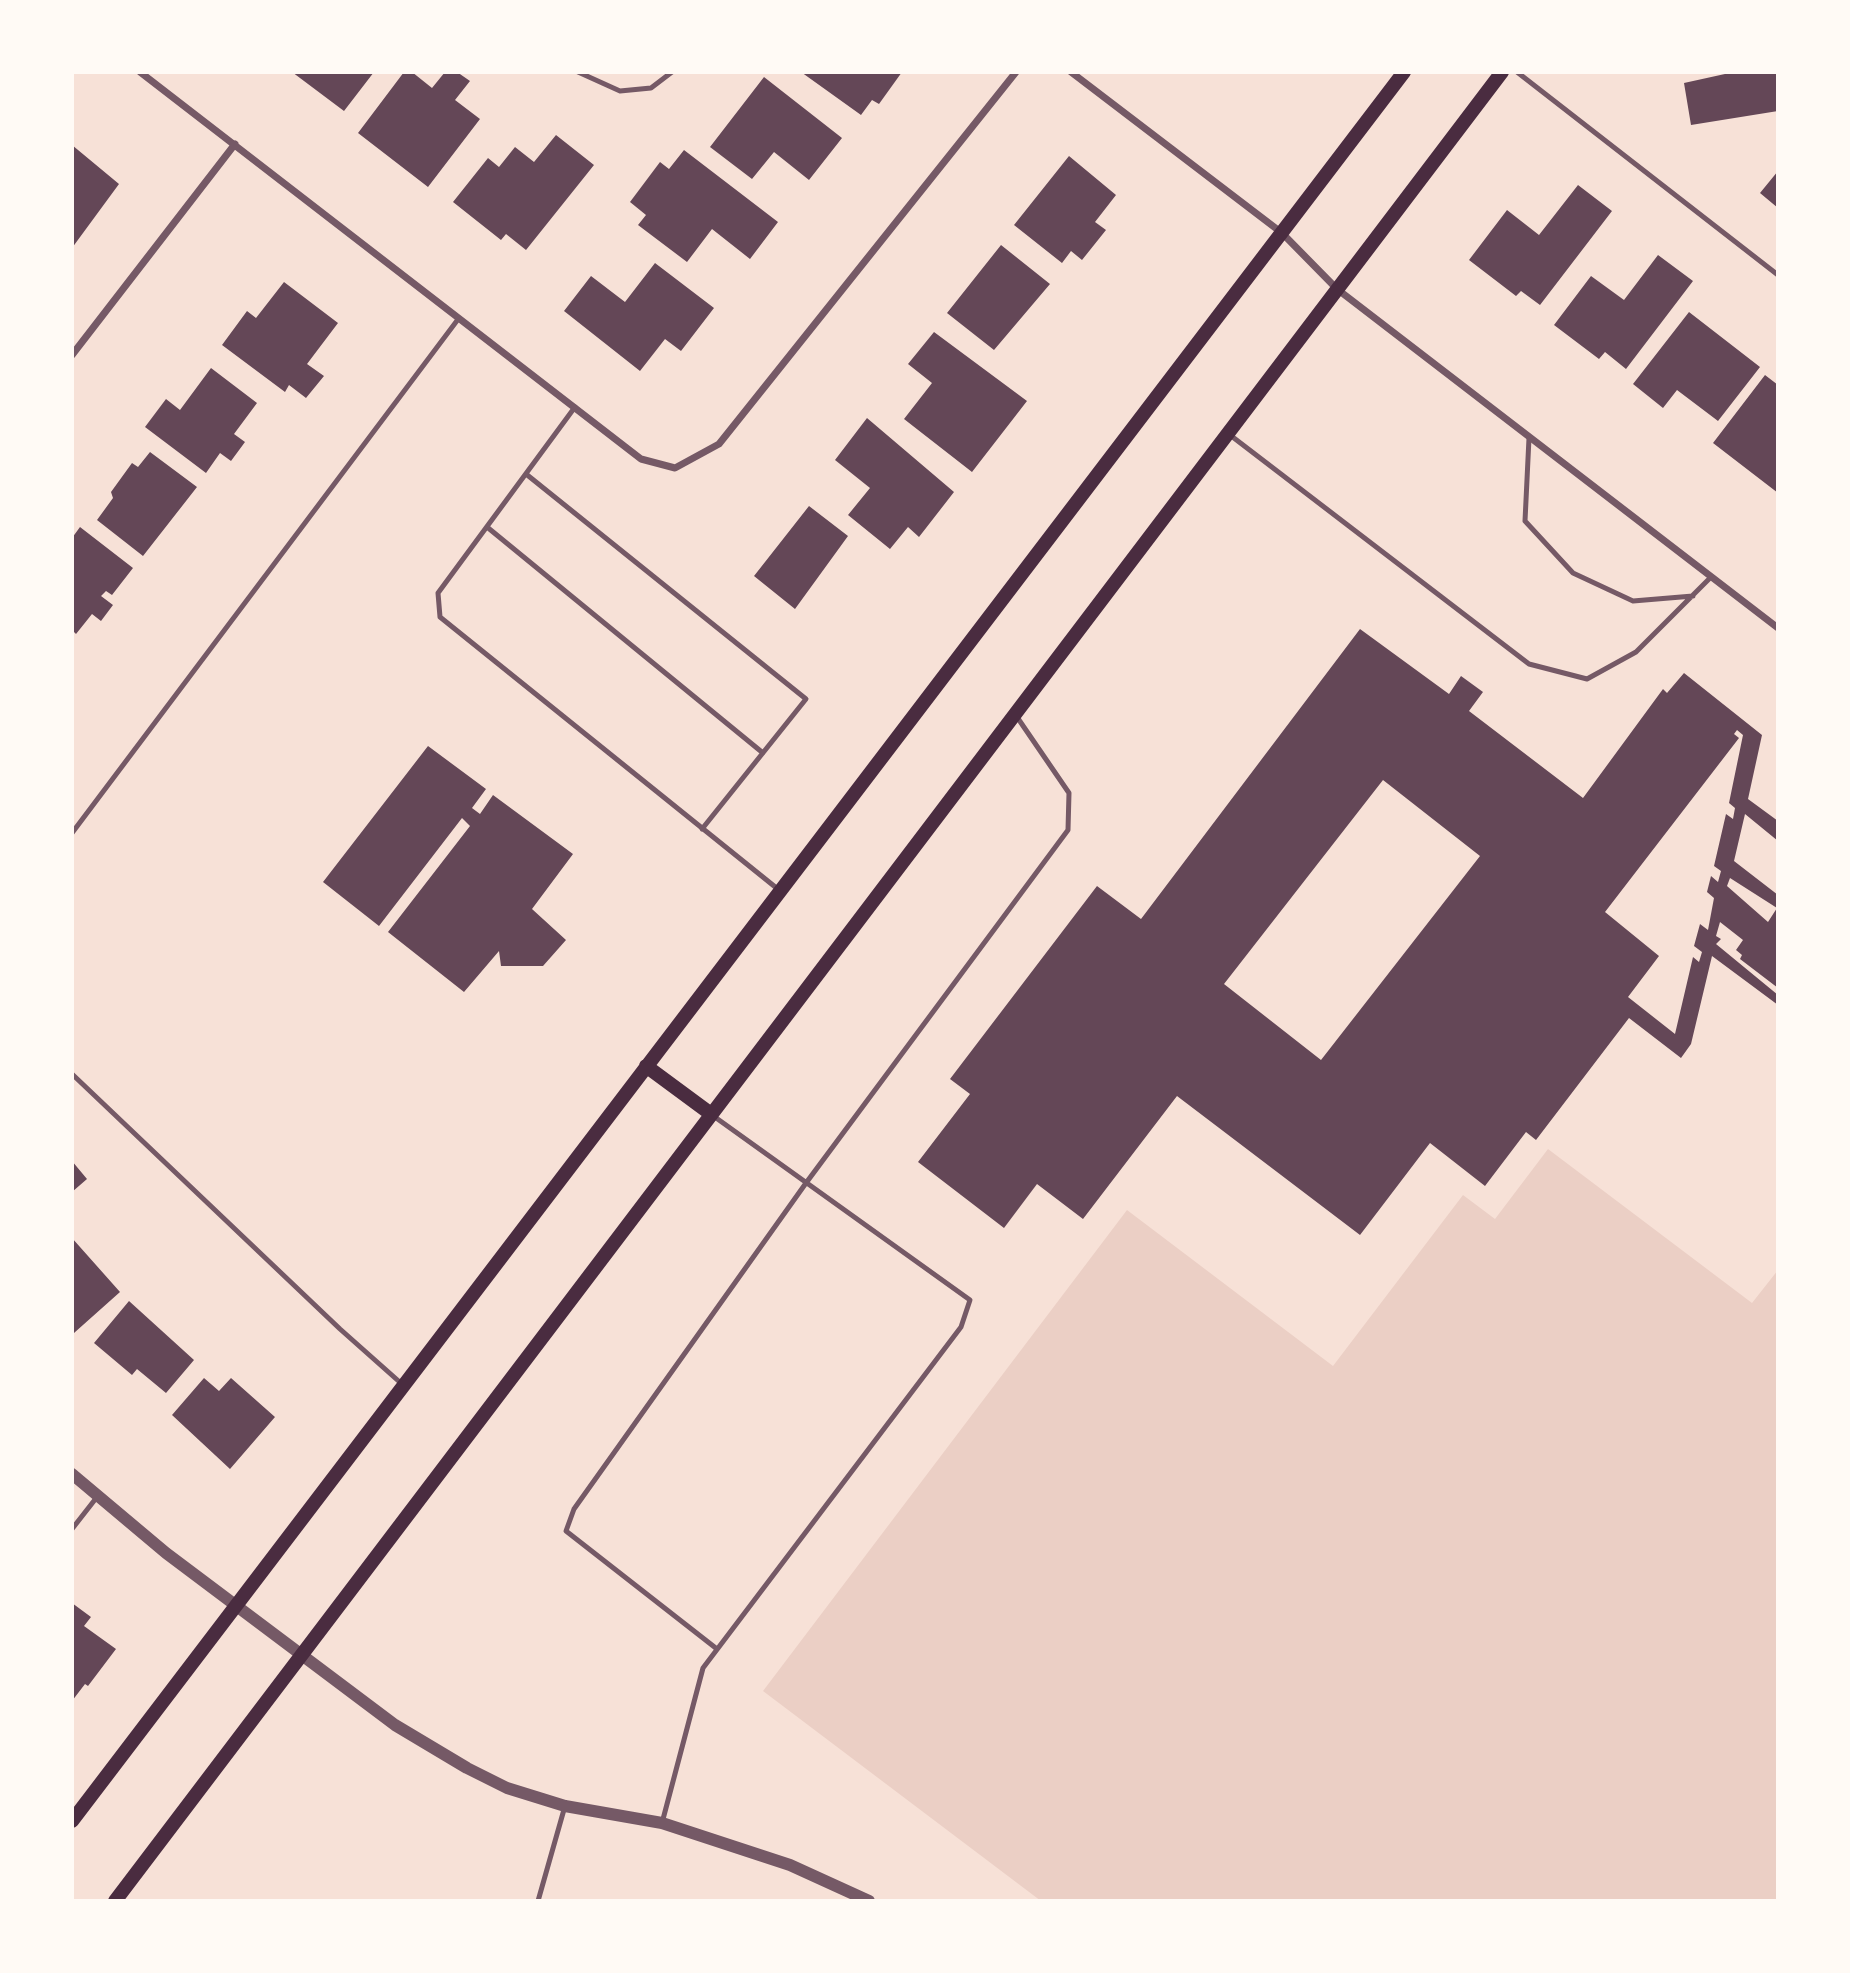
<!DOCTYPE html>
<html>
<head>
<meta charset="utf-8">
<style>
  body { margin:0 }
  #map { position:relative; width:1850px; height:1973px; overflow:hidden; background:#f7e1d7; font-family:"IBM Plex Serif",serif }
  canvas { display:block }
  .frame { position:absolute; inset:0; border:74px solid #fffaf5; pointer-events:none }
</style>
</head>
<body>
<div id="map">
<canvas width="1850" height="1973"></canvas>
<div class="frame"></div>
</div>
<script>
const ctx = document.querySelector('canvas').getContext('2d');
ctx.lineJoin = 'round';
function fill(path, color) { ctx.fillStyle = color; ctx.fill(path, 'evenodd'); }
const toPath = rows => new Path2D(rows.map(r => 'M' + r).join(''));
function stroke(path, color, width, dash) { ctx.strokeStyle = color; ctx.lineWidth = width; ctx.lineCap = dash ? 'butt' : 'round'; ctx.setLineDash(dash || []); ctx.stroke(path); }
fill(toPath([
  [1548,1149,1752,1303,1778,1270,1778,1901,1041,1901,763,1691,1127,1210,1333,1366,1463,1195,1495,1219]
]), '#ebcfc5');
fill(toPath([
  [292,72,374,72,344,111],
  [404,72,412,72,432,88,445,72,457,72,470,81,455,100,480,119,428,187,358,133],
  [801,72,902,72,879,104,872,100,861,115],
  [1734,72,1778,72,1778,111,1691,125,1684,83],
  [764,77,842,138,809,180,774,152,752,179,710,147],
  [556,135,594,165,526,250,506,234,501,240,453,202,488,158,499,167,515,147,534,162],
  [72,145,119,184,72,248],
  [684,150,778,222,750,259,712,229,687,262,638,225,646,215,630,202,660,162,669,169],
  [1069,156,1116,195,1095,222,1106,230,1082,260,1071,251,1062,263,1014,225],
  [1778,171,1778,208,1760,193],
  [1578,185,1612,211,1540,305,1521,291,1516,296,1469,260,1507,210,1539,235],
  [1001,245,1050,284,994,350,947,313],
  [1658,255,1693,281,1626,369,1605,352,1599,359,1554,325,1591,276,1624,300],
  [655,263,714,308,681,351,665,339,640,371,564,311,591,276,625,302],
  [284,282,338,323,307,364,324,376,306,398,289,385,285,392,222,345,247,311,256,318],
  [1689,312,1760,367,1718,421,1677,390,1663,408,1633,384],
  [934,332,1027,401,972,472,904,419,932,383,908,364],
  [211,368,257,403,234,434,245,442,231,461,220,453,206,473,145,427,166,399,180,410],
  [1765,375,1778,385,1778,493,1713,443],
  [867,418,954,492,919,537,908,527,890,549,848,515,870,488,835,460],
  [150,452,197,487,143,556,97,520,113,498,111,492,132,463,138,467],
  [809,506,848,536,795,609,754,576],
  [80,527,133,568,112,595,106,591,101,596,113,605,101,621,92,614,76,634,72,630,72,538],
  [1360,629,1449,694,1461,676,1483,692,1469,711,1583,798,1663,689,1667,693,1684,673,1762,735,1748,799,1778,821,1778,841,1745,814,1734,861,1778,895,1778,988,1740,959,1742,955,1736,950,1743,940,1720,922,1716,936,1721,939,1716,944,1778,995,1778,1005,1712,956,1691,1044,1681,1058,1629,1018,1536,1140,1526,1132,1485,1186,1430,1143,1360,1235,1177,1096,1083,1219,1037,1184,1004,1228,918,1162,970,1094,950,1079,1097,886,1141,919],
  [1737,730,1743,735,1729,803,1735,808,1733,819,1726,814,1714,866,1721,871,1718,882,1711,876,1707,892,1714,898,1708,930,1700,924,1694,946,1702,952,1699,962,1693,957,1675,1034,1628,997,1659,956,1605,912,1739,738,1734,734],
  [1383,780,1480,856,1321,1060,1224,984],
  [1730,878,1777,908,1768,922,1727,886],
  [428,746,486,789,472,808,480,814,493,795,573,854,532,909,566,940,543,966,501,966,499,951,464,992,388,932,470,826,462,818,379,926,323,882],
  [72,1161,87,1179,72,1192],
  [72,1238,120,1292,74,1333,72,1330],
  [129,1301,194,1360,166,1393,137,1369,132,1375,94,1343],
  [204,1378,219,1391,231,1378,275,1417,230,1469,172,1415],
  [72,1603,91,1617,84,1626,116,1649,88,1686,85,1684,72,1701]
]), '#644757');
stroke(toPath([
  [578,72,620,91,651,88,672,72],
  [1517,72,1778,275],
  [575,407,438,593,440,617,779,890],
  [1230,435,1529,664,1587,679,1636,652,1711,577],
  [1529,438,1525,521,1573,573,1633,601,1693,596],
  [526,474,806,699,702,829],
  [487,527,763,753],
  [72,833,459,318],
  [72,1074,340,1329,403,1385],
  [72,1529,97,1497],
  [717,1649,566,1531,574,1509,806,1183,1068,830,1069,793,1017,717],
  [662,1823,703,1668,961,1327,970,1300,712,1115],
  [538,1901,565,1806]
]), '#755966', 5);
stroke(toPath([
  [140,72,641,459,675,468,719,444,1016,72],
  [1071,72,1282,233,1337,289,1778,628],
  [72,355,235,144]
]), '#755966', 7);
stroke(toPath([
  [72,1474,166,1553,395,1725,467,1768,507,1788,565,1806,662,1823,790,1865,869,1901]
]), '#755966', 12);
stroke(toPath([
  [646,1066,711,1114],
  [72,1821,1404,72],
  [115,1901,1502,72]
]), '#4a2c40', 14);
</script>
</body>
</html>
